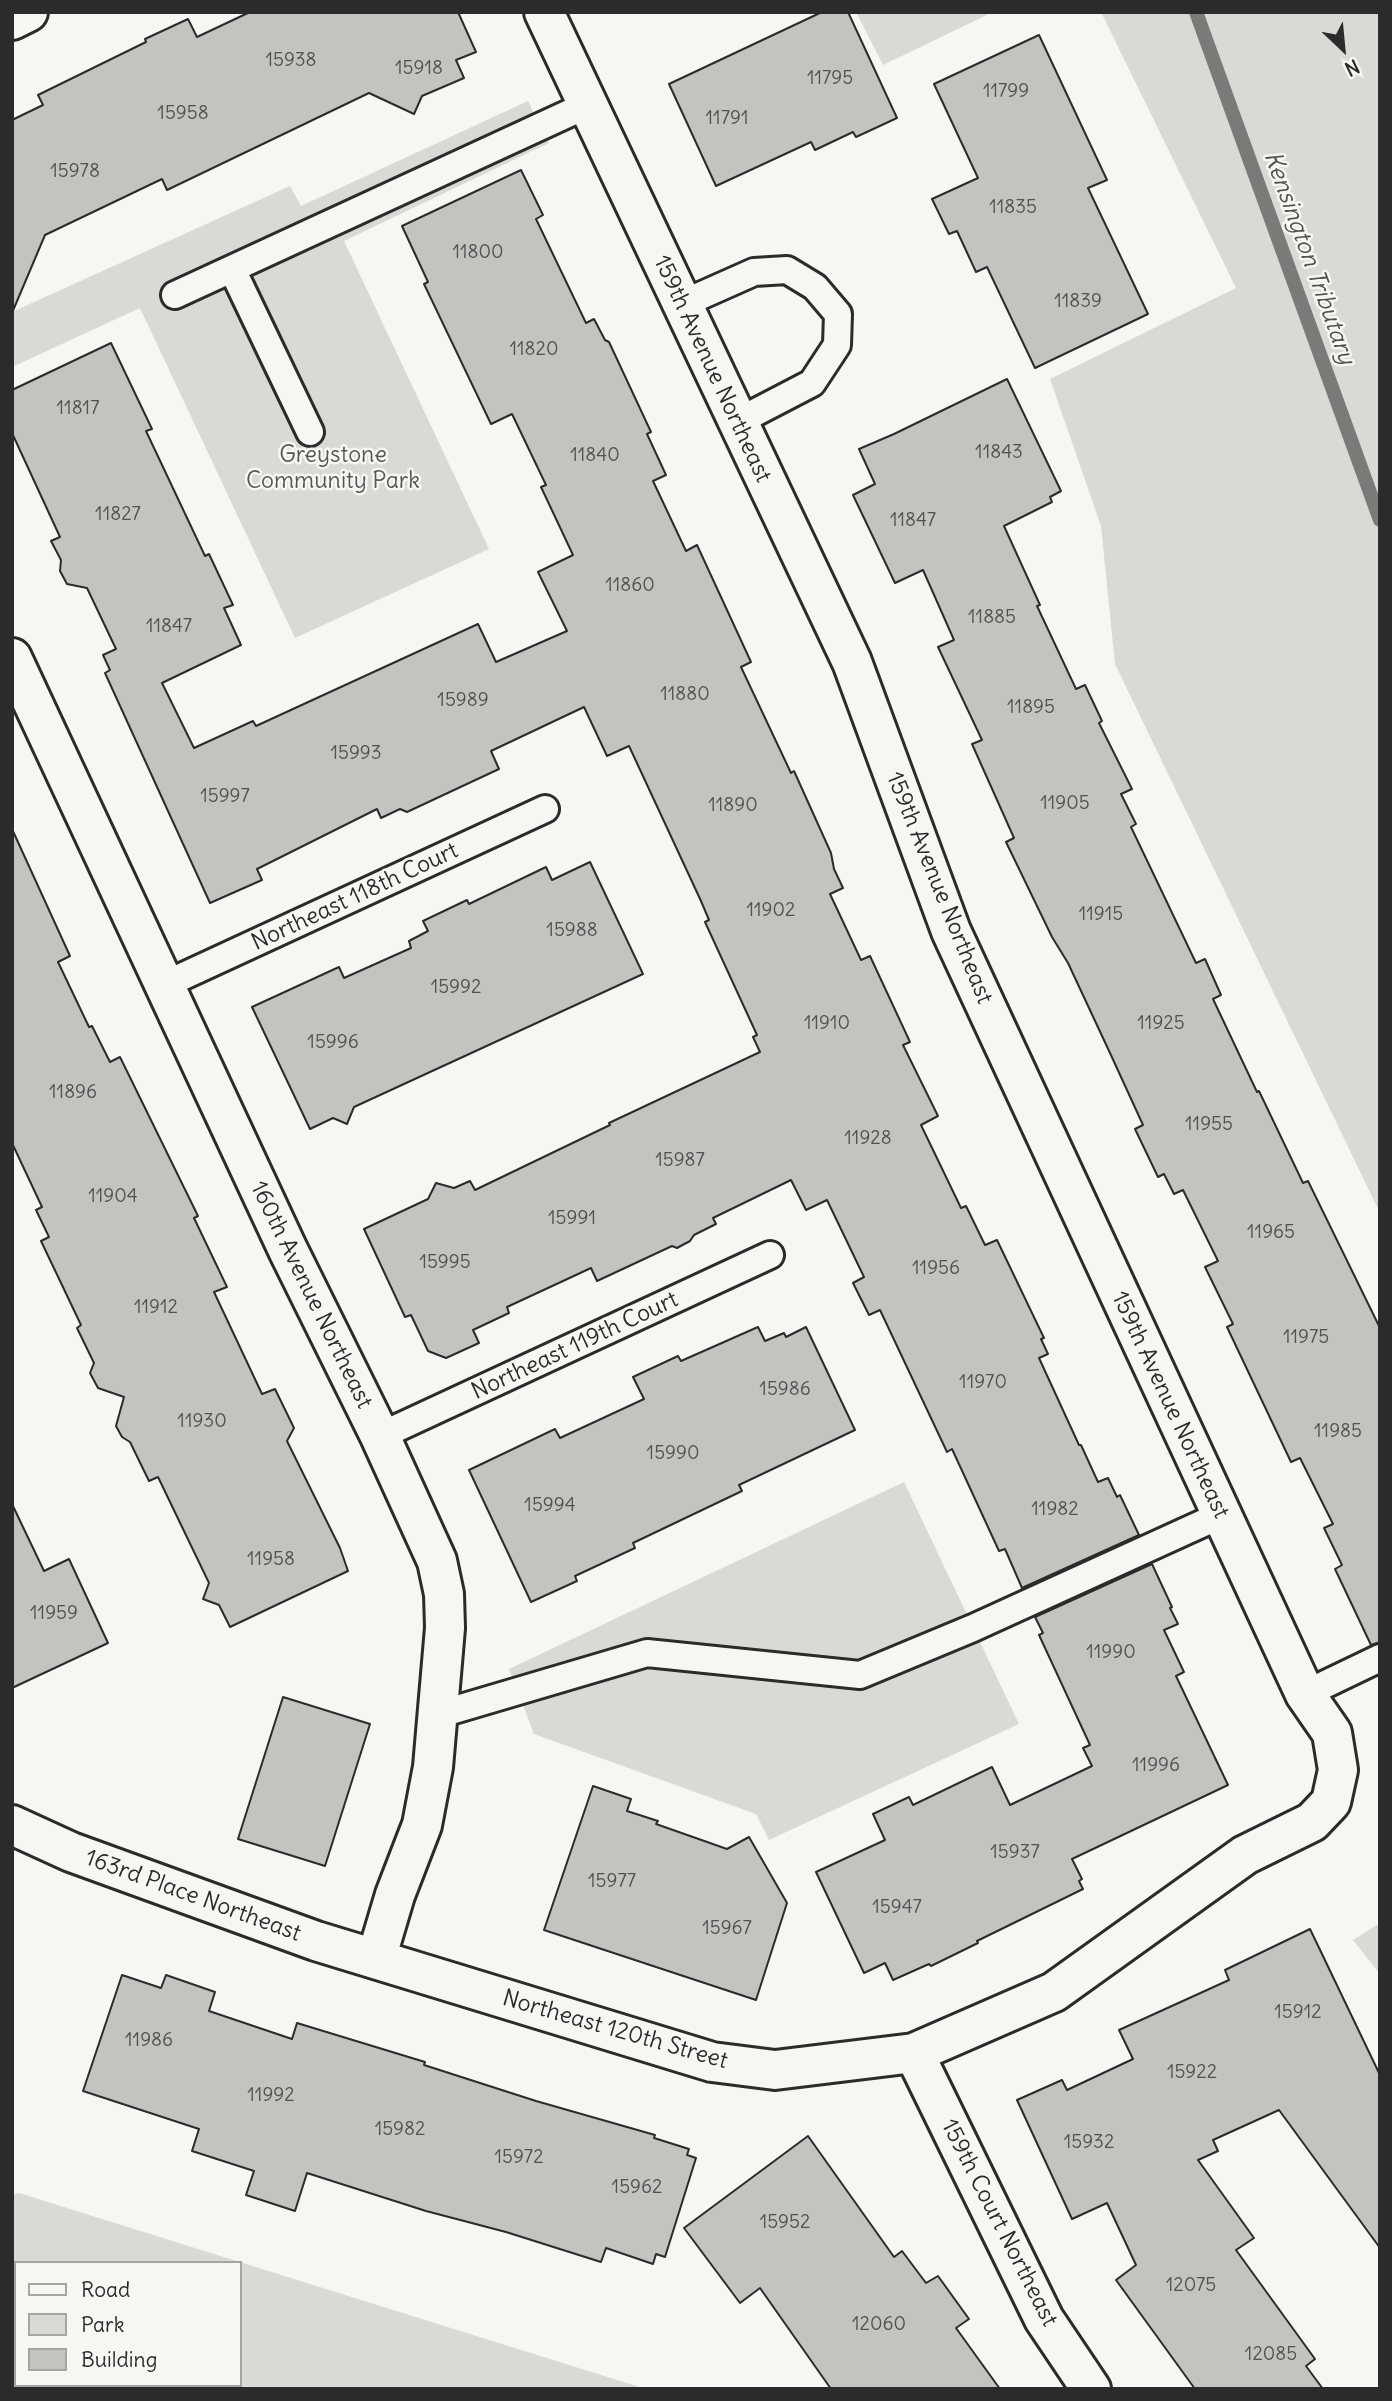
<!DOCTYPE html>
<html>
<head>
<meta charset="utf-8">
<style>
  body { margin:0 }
  #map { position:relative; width:1392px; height:2401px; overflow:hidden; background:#f6f6f2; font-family:Delius,sans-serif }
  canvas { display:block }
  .frame { position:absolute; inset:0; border:14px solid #2b2b2b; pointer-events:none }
  .legend { position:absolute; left:14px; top:2261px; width:228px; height:126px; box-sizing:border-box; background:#f6f6f2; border:2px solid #a5a5a2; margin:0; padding:9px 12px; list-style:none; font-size:21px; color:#2b2b2b }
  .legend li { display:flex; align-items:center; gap:14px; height:35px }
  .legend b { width:35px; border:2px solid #a5a5a2 }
  .north { position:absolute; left:1308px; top:14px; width:70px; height:70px; -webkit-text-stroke:5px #f6f6f2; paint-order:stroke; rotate:154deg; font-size:19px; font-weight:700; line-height:28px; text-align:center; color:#2b2b2b }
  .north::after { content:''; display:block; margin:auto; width:24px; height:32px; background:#2b2b2b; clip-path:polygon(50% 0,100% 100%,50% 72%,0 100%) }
</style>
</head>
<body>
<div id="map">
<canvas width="1392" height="2401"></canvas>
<div class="frame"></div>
<ul class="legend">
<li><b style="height:9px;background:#f6f6f2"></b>Road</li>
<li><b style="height:19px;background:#d9d9d5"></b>Park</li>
<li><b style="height:19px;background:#c3c3c0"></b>Building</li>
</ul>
<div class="north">N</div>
</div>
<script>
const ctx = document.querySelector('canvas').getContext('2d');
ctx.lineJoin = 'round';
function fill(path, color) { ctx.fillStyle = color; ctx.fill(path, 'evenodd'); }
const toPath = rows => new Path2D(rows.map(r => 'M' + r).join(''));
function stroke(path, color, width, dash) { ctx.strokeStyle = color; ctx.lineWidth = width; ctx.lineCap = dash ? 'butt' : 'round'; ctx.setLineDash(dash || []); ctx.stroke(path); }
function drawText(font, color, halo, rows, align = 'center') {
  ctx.font = font + ' Delius,sans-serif'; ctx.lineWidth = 5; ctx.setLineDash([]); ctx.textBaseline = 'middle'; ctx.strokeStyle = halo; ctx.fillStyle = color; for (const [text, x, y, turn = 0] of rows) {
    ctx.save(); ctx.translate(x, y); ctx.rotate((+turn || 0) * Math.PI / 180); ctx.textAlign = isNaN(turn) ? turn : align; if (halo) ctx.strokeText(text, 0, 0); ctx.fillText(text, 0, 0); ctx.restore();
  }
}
fill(toPath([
  [856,12,993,12,883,65],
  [1101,12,1380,12,1380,1213,1115,664,1101,526,1050,379,1236,288],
  [528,101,549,143,344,241,489,549,295,638,140,308,12,367,12,312,290,186,301,206],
  [904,1482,1019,1724,769,1840,756,1814,534,1734,509,1669],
  [1380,1923,1380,1974,1353,1940],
  [19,2193,646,2389,12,2389,12,2195],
  [16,2263,240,2263,240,2385,16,2385]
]), '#d9d9d5');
stroke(toPath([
  [1196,12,1380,520]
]), '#7a7a78', 14);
const building = toPath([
  [250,12,458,12,476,52,456,60,464,78,422,96,414,114,369,93,167,190,162,179,45,235,12,313,12,120,43,105,38,95,146,42,145,39,188,19,197,37,250,12],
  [822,12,848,12,897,118,856,137,853,132,815,150,811,142,716,186,669,84,822,12],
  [1039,35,1107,180,1088,188,1148,314,1035,368,987,267,976,272,957,231,949,234,932,199,978,178,934,84,1039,35],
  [521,170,543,215,536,219,586,323,594,319,605,340,609,342,651,432,647,434,666,475,653,481,686,551,697,545,751,662,741,667,791,773,794,771,831,853,834,869,843,888,830,894,861,960,870,956,910,1042,903,1045,938,1116,921,1125,961,1208,966,1206,985,1245,997,1240,1044,1338,1041,1339,1048,1354,1039,1358,1079,1445,1081,1445,1098,1482,1108,1478,1117,1497,1120,1495,1139,1535,1022,1588,1005,1549,999,1551,952,1449,947,1452,880,1310,869,1315,853,1283,864,1277,827,1200,806,1210,791,1180,713,1218,716,1224,694,1235,690,1241,677,1248,672,1246,597,1281,591,1268,507,1307,509,1313,473,1330,479,1343,446,1358,428,1351,411,1315,405,1317,364,1229,428,1199,436,1183,454,1188,470,1181,475,1190,610,1125,609,1123,760,1052,753,1037,757,1035,705,922,709,920,701,901,629,746,607,756,584,707,491,751,499,769,407,812,400,809,381,818,377,809,257,869,262,880,210,903,105,673,110,670,103,655,116,649,87,588,67,584,60,571,61,560,51,541,60,537,12,433,12,390,111,343,152,429,146,431,205,556,209,554,233,605,224,608,241,645,162,683,194,748,253,721,256,726,478,624,496,662,567,631,538,572,573,555,541,487,546,485,512,414,491,424,424,284,428,282,402,226,521,170],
  [1007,379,1061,491,1050,497,1052,502,1004,526,1040,605,1037,606,1076,689,1085,685,1102,721,1099,723,1132,789,1121,794,1136,824,1131,827,1196,963,1205,959,1221,995,1213,999,1257,1092,1259,1091,1303,1183,1308,1181,1380,1328,1380,1642,1371,1645,1335,1569,1342,1565,1324,1528,1333,1524,1300,1458,1291,1462,1227,1327,1233,1324,1205,1267,1218,1261,1183,1190,1174,1194,1164,1174,1158,1177,1135,1129,1143,1125,1110,1053,1068,963,1052,937,1006,842,1014,838,972,744,982,740,938,647,954,640,923,570,895,583,853,495,875,484,859,449,894,434,1007,379],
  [12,829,70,956,58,962,89,1027,92,1026,110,1062,120,1057,198,1216,194,1218,227,1287,214,1292,262,1394,275,1389,294,1428,287,1441,340,1548,348,1571,230,1627,219,1605,203,1599,209,1583,158,1477,149,1481,130,1442,122,1437,116,1426,124,1397,98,1388,90,1373,94,1363,77,1328,81,1325,41,1241,49,1237,36,1210,42,1207,12,1143,12,829],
  [590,862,643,974,354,1107,347,1124,333,1118,310,1129,252,1007,339,967,344,978,411,948,409,941,428,931,423,921,467,900,469,904,546,867,552,880,590,862],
  [758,1327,765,1341,784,1333,786,1337,806,1327,855,1430,739,1485,742,1491,633,1543,635,1548,575,1576,577,1581,531,1602,469,1470,555,1429,560,1438,644,1399,633,1377,678,1356,681,1361,758,1327],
  [12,1504,44,1571,69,1559,108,1643,12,1688,12,1504],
  [1152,1564,1172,1607,1170,1608,1178,1624,1164,1630,1184,1672,1176,1676,1228,1785,1072,1859,1082,1879,1079,1881,1083,1889,977,1941,978,1943,931,1966,929,1964,893,1980,885,1963,864,1973,816,1872,885,1840,873,1814,909,1797,913,1805,992,1767,1010,1805,1092,1766,1083,1748,1090,1745,1039,1635,1043,1633,1035,1617,1152,1564],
  [283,1697,370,1724,325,1866,238,1839,283,1697],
  [593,1786,631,1799,627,1811,658,1821,656,1824,727,1849,749,1837,787,1903,756,2000,544,1930,593,1786],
  [1310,1929,1380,2075,1380,2248,1279,2110,1213,2140,1218,2151,1198,2160,1254,2238,1236,2250,1315,2359,1306,2366,1323,2389,1195,2389,1116,2280,1136,2265,1107,2203,1072,2219,1017,2100,1062,2080,1067,2090,1133,2059,1119,2030,1229,1980,1225,1970,1310,1929],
  [122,1975,161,1988,166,1975,215,1992,209,2011,292,2039,297,2023,425,2062,424,2065,536,2101,655,2135,654,2138,689,2149,687,2155,696,2158,665,2257,656,2254,653,2264,606,2248,601,2262,506,2232,426,2211,307,2173,295,2211,246,2195,254,2171,192,2151,199,2129,83,2091,122,1975],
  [808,2136,894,2257,902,2251,926,2283,938,2276,969,2319,956,2328,1000,2389,831,2389,760,2288,740,2303,684,2228,808,2136]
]);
fill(building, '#c3c3c0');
stroke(building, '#2b2b2b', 2);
const service = toPath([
  [232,269,310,432],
  [175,295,587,105],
  [682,304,754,272,787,270,815,287,838,314,837,345,812,383,737,422],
  [164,985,545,809],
  [380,1436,770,1255],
  [1305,1694,1380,1658],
  [437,1715,647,1653,860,1675,973,1628,1221,1515]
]);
const minor = toPath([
  [12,20,28,12],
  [12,658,288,1250,380,1436,437,1561,444,1594,445,1628,433,1767,422,1825,395,1895,376,1959],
  [12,1825,71,1852,316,1941,712,2062,775,2070,914,2053,1054,1992,1245,1855,1312,1822,1331,1802,1338,1770,1332,1733,1305,1694,951,931,852,662,544,12],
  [914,2053,1044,2319,1091,2389]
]);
stroke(service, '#2b2b2b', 32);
stroke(minor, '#2b2b2b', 44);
stroke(service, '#f6f6f2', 26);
stroke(minor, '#f6f6f2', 38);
drawText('19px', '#515150', null, [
  ["15938",291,61],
  ["15918",419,69],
  ["11795",830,79],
  ["11799",1006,92],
  ["15958",183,114],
  ["11791",727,119],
  ["15978",75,172],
  ["11835",1013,208],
  ["11800",478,253],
  ["11839",1078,302],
  ["11820",534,350],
  ["11817",78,409],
  ["11843",999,453],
  ["11840",595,456],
  ["11827",118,515],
  ["11847",913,521],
  ["11860",630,586],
  ["11885",992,618],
  ["11847",169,627],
  ["11880",685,695],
  ["15989",463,701],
  ["11895",1031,708],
  ["15993",356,754],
  ["15997",225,797],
  ["11905",1065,804],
  ["11890",733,806],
  ["11902",771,911],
  ["11915",1101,915],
  ["15988",572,931],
  ["15992",456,988],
  ["11910",827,1024],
  ["11925",1161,1024],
  ["15996",333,1043],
  ["11896",73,1093],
  ["11955",1209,1125],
  ["11928",868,1139],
  ["15987",680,1161],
  ["11904",113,1197],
  ["15991",572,1219],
  ["11965",1271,1233],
  ["15995",445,1263],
  ["11956",936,1269],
  ["11912",156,1308],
  ["11975",1306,1338],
  ["11970",983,1383],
  ["15986",785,1390],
  ["11930",202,1422],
  ["11985",1338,1432],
  ["15990",673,1454],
  ["15994",550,1506],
  ["11982",1055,1510],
  ["11958",271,1560],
  ["11959",54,1614],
  ["11990",1111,1653],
  ["11996",1156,1766],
  ["15937",1015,1853],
  ["15977",612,1882],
  ["15947",897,1908],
  ["15967",727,1929],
  ["15912",1298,2013],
  ["11986",149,2041],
  ["15922",1192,2073],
  ["11992",271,2096],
  ["15982",400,2130],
  ["15932",1089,2143],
  ["15972",519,2158],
  ["15962",637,2188],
  ["15952",785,2223],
  ["12075",1191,2286],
  ["12060",879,2325],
  ["12085",1271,2355]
]);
drawText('23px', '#2b2b2b', '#f6f6f2', [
  ["159th Avenue Northeast",712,369,65],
  ["159th Avenue Northeast",939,888,68],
  ["Northeast 118th Court",355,897,-25],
  ["160th Avenue Northeast",311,1295,64],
  ["Northeast 119th Court",575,1346,-25],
  ["159th Avenue Northeast",1170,1405,65],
  ["163rd Place Northeast",193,1896,20],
  ["Northeast 120th Street",615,2030,16],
  ["159th Court Northeast",999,2223,63]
]);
drawText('23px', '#565656', '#f6f6f2', [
  ["Greystone",333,455],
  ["Community Park",333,481]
]);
drawText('italic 24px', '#525251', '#f6f6f2', [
  ["Kensington Tributary",1309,258,70]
]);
</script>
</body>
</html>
